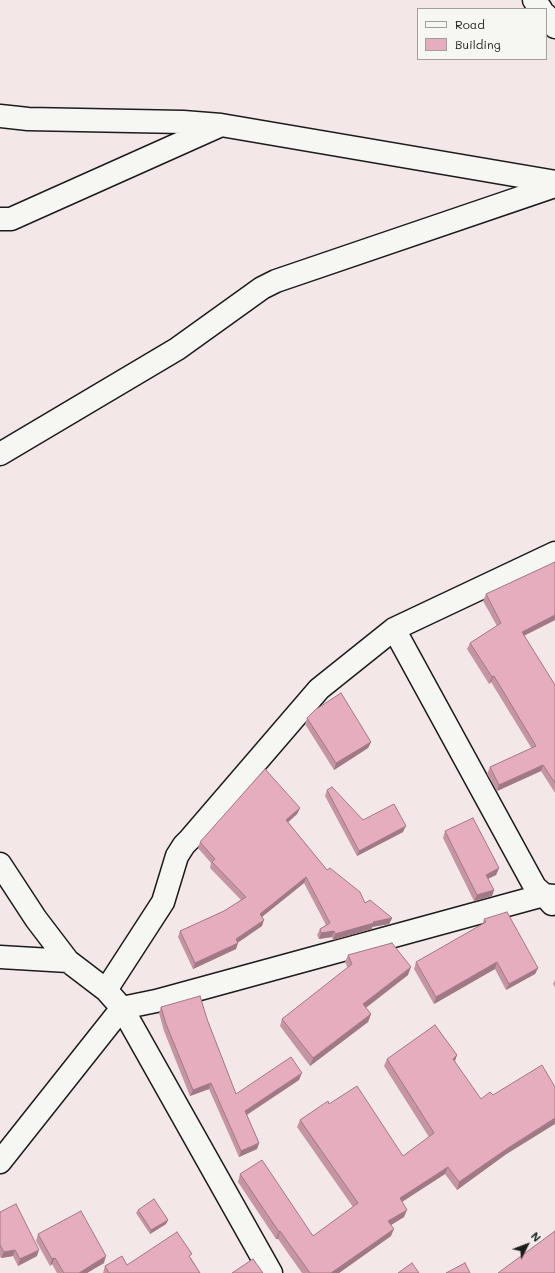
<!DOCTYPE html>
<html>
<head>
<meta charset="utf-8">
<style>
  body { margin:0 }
  #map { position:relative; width:555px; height:1273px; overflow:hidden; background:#f3e7e8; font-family:Mali,sans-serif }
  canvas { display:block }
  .legend { position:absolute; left:417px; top:8px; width:130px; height:52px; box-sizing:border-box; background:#f6f6f2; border:1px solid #9f9f9c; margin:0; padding:5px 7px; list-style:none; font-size:12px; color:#1c1c1c }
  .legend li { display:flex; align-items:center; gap:8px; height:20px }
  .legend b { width:20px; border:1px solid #9f9f9c }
  .north { position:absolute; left:507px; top:1225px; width:40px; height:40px; -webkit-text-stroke:3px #f6f6f2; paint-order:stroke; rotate:48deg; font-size:11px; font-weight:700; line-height:16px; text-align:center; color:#1c1c1c }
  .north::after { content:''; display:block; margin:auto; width:14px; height:18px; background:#1c1c1c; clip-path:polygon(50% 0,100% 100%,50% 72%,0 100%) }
</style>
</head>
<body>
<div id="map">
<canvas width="555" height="1273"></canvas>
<ul class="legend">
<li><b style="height:5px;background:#f6f6f2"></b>Road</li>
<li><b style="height:11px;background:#e6adbf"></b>Building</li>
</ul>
<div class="north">N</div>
</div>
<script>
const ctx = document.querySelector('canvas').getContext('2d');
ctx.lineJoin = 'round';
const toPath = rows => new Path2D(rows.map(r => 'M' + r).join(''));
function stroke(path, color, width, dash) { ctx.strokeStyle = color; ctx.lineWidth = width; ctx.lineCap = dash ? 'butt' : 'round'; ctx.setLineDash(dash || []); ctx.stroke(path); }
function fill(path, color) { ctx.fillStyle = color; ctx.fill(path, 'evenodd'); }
const minor = toPath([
  [534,0,541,9],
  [546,15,555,27],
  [0,116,28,119,183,122,221,125,555,182],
  [0,219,11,219,219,126],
  [0,454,177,349,262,288,276,281,555,186],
  [394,629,535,887,544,895,552,904],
  [0,864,36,919,68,961,106,990,122,1008,271,1273],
  [0,957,68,961],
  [106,990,163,902,177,856,184,845,190,839,319,689,394,629,555,553],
  [0,1162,122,1008,156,1001,544,895,555,896]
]);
stroke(minor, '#1c1c1c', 25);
stroke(minor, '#f6f6f2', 22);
fill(toPath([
  [555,562,555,620,524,636,555,685,555,684,555,793,541,771,497,791,487,774,490,767,532,749,491,682,489,684,467,649,470,643,497,626,483,601,486,594],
  [307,718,371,742,368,748,334,770,305,724],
  [327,790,363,820,403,832,357,856,325,796],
  [300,808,297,814,288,822,327,870,365,903,392,918,389,924,372,927,372,929,333,940,332,937,319,939,317,935,320,929,326,925,304,883,262,917,262,926,238,942,236,949,193,969,178,937,180,931,224,911,241,900,210,868,211,863,198,848,200,842],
  [445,831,499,868,496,875,488,879,494,890,492,896,474,901,443,838],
  [484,919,538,968,535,974,506,990,495,969,434,1004,414,969,416,962,482,925],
  [348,955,408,975,366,1008,371,1014,368,1022,310,1066,280,1026,282,1019,348,968,345,962],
  [555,980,555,987,553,984],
  [161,1007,207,1019,236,1094,299,1080,247,1115,259,1143,257,1149,239,1157,209,1089,190,1096,164,1031,159,1013],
  [457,1055,455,1061,505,1155,457,1190,445,1174,402,1202,404,1217,391,1225,391,1236,339,1273,302,1273,278,1239,276,1239,238,1182,240,1174,313,1236,353,1207,297,1127,300,1120,329,1104,403,1156,429,1137,384,1066,387,1059],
  [138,1210,168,1220,166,1224,150,1234,136,1213],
  [0,1212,37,1256,18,1266,13,1256,1,1258,0,1256],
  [38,1234,104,1263,87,1273,57,1273,52,1264,50,1266,36,1241],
  [191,1258,200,1273,103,1273,105,1266,127,1265]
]), '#c695a4');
fill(toPath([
  [555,615,555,620,519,638,522,632],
  [494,676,491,682,489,684,492,677],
  [371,742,368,748,334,770,336,763],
  [543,765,541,771,497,791,499,785],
  [300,808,297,814,284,826,286,820],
  [406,826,403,832,357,856,359,851],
  [499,868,496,875,483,881,486,875],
  [306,877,304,883,258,920,260,914],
  [494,890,492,896,474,901,477,895],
  [392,918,389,924,372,927,372,929,333,940,335,934,373,922],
  [264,920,262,926,236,944,238,943,236,949,193,969,195,963,236,939],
  [334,931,332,937,319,939,321,933],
  [497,962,495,969,434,1004,436,997],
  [411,967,408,975,360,1012,363,1004],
  [538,968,535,974,506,990,509,984],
  [371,1014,368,1022,310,1066,313,1058],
  [457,1055,454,1063,453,1059],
  [302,1073,299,1080,243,1117,245,1111],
  [211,1083,209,1089,190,1096,193,1090],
  [555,1118,555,1124,505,1155,457,1190,459,1182,508,1148],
  [259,1143,257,1149,239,1157,241,1151],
  [448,1167,445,1174,397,1205,400,1198],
  [407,1210,404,1217,386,1228,388,1221],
  [168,1220,166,1224,150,1234,151,1230],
  [394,1229,391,1236,339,1273,331,1273],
  [280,1231,278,1239,276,1239,279,1232],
  [15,1250,13,1256,1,1258,4,1252],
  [39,1250,37,1256,18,1266,20,1259],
  [106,1256,104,1263,87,1273,79,1273],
  [55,1258,52,1264,50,1266,52,1259]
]), '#a17986');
const building = toPath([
  [555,562,555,615,522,632,555,685,555,684,555,783,543,765,499,785,490,767,536,746,494,676,492,677,470,643,501,623,486,594,555,562],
  [341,693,371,742,336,763,307,718,315,710,341,693],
  [265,769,300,808,286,820,327,870,330,868,360,892,365,903,370,900,392,918,373,922,374,923,335,934,334,931,321,933,320,929,330,923,306,877,260,914,264,920,236,939,238,943,195,963,180,931,224,911,246,897,212,862,215,859,200,842,265,769],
  [332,787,363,820,394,804,406,826,359,851,327,790,332,787],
  [473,818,499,868,486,875,494,890,477,895,445,831,473,818],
  [507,912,538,968,509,984,497,962,436,997,416,962,486,922,484,919,507,912],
  [392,943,411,967,363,1004,371,1014,313,1058,282,1019,352,964,348,955,392,943],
  [200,996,207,1019,236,1094,291,1057,302,1073,245,1111,259,1143,241,1151,211,1083,193,1090,166,1024,161,1007,200,996],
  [435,1025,457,1055,453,1059,481,1099,490,1092,493,1095,542,1065,555,1087,555,1118,508,1148,459,1182,448,1167,400,1198,407,1210,388,1221,394,1229,331,1273,310,1273,280,1231,279,1232,240,1174,262,1160,313,1236,358,1203,300,1120,328,1101,329,1104,357,1086,403,1156,434,1133,387,1059,435,1025],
  [154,1199,168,1220,151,1230,138,1210,154,1199],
  [16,1204,39,1250,20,1259,15,1250,4,1252,0,1245,0,1212,16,1204],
  [81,1211,106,1256,79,1273,64,1273,55,1258,52,1259,38,1234,81,1211],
  [555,1231,555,1273,498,1273,555,1231],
  [177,1232,192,1254,189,1256,200,1273,109,1273,105,1266,122,1256,127,1265,177,1232],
  [253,1259,263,1273,232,1273,253,1259],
  [412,1263,419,1273,398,1273,412,1263],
  [465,1263,470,1273,446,1273,465,1263]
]);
fill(building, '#e6adbf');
stroke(building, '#a17986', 1);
</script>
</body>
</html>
